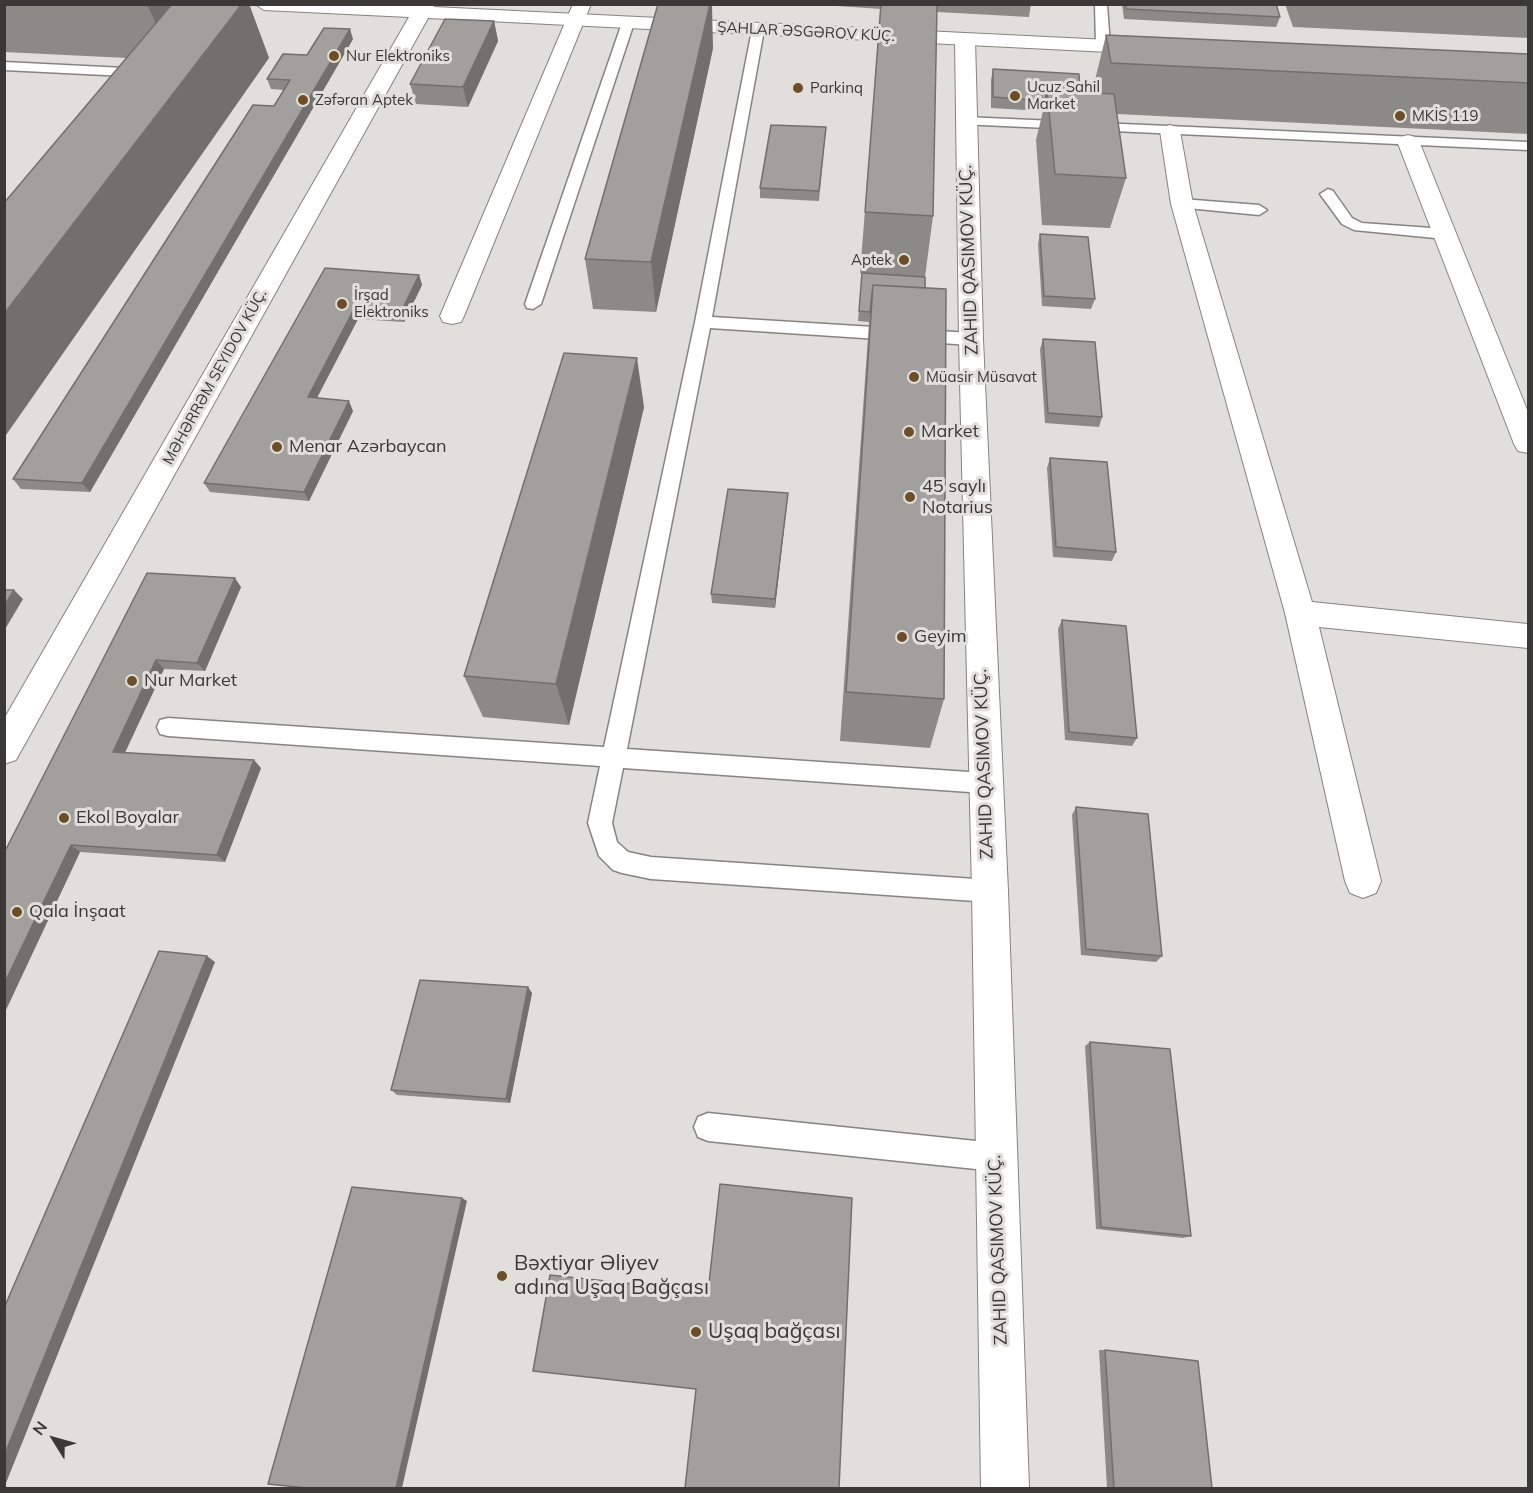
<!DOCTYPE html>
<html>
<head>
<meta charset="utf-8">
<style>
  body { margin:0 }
  #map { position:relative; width:1533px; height:1493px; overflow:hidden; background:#e1dfdb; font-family:Mulish,sans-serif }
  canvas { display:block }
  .frame { position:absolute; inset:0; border:6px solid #3a3938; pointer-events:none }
  .north { position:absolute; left:24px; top:1409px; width:60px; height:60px; -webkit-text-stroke:4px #e1dfdb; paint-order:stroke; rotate:307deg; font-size:16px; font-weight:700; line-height:24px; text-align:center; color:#3a3938 }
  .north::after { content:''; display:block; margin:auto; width:21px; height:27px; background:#3a3938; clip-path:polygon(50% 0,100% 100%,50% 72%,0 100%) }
</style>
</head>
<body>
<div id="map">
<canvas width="1533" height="1493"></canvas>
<div class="frame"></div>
<div class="north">N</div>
</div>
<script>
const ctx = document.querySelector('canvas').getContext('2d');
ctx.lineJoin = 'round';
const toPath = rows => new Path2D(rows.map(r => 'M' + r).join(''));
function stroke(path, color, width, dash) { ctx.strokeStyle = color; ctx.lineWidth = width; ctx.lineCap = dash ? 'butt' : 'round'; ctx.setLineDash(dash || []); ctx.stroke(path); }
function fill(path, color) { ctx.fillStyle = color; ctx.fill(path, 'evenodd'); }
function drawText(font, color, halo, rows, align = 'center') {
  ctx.font = font + ' Mulish,sans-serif'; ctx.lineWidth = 6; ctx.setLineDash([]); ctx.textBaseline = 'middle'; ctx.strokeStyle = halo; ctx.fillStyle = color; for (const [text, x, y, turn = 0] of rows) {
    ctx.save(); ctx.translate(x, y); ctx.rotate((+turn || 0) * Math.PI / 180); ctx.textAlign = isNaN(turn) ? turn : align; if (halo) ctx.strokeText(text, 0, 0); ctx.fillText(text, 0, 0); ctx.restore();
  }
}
const lane = toPath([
  [1095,4,1107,4,1110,46,1103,50,1096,46,1095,4],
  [628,19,634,23,541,304,533,309,527,308,525,304,622,23,628,19],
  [758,26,764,30,712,317,971,333,980,339,971,345,710,328,627,749,984,773,992,776,995,783,992,790,984,793,623,768,612,823,617,842,628,852,651,857,990,880,999,883,1002,891,999,899,990,902,651,879,622,873,613,870,599,856,588,823,600,766,168,736,160,734,157,727,160,720,168,718,604,747,695,322,752,30,758,26],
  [4,62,145,69,152,73,145,77,4,70,4,62],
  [965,117,1528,142,1528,150,960,124,958,121,965,117],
  [1328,189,1333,191,1352,218,1362,223,1445,229,1453,234,1445,239,1354,230,1342,224,1320,194,1328,189],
  [1182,199,1259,205,1267,210,1259,215,1177,207,1174,204,1182,199],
  [708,1113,995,1143,1005,1147,1009,1157,1005,1167,995,1171,708,1141,698,1137,694,1127,698,1117,708,1113]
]);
const street = toPath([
  [573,4,591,4,464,316,461,322,452,324,443,322,440,316,573,4],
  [965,33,975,39,983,339,1008,891,1029,1488,981,1488,972,891,959,339,955,39,965,33],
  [1170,125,1177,127,1180,131,1193,204,1312,602,1528,624,1528,648,1319,627,1381,881,1376,893,1363,898,1350,893,1345,881,1285,613,1171,204,1160,131,1163,127,1170,125],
  [1408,135,1415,137,1419,141,1528,412,1528,453,1518,451,1514,444,1397,141,1401,137,1408,135]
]);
const secondary = toPath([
  [255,4,435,4,434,7,1149,42,1159,48,1149,54,428,18,16,760,4,764,4,719,409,17,264,10,255,4]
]);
stroke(lane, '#868380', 3);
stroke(street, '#868380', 2);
stroke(secondary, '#868380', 2);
fill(lane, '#fff');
fill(street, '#fff');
fill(secondary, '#fff');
fill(toPath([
  [4,4,249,4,269,58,127,58,4,52],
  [808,4,1031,4,1029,17,937,12,933,216,925,277,944,699,930,748,840,741,869,322,858,321,862,273,860,273,881,9],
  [1122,4,1276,4,1280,17,1276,27,1124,19],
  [1285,4,1528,4,1528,38,1293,27],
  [494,21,498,41,468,107,416,104,410,84],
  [1106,35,1528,54,1528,134,1117,114,1126,178,1110,228,1042,225,1036,140,1043,111,991,108,991,80,993,69,1080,92,1095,93,1094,84],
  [353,39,90,492,21,489,13,479,274,106,284,90,271,89,267,79,307,55],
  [713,48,656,312,593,309,585,259],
  [826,127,819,201,760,198,760,188],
  [1040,234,1095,299,1091,309,1042,306,1038,244],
  [325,268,419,275,422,285,404,322,358,319,317,398,353,411,309,501,210,492,204,483],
  [1043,339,1102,417,1099,427,1045,423,1040,349],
  [644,407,569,725,483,717,464,676],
  [1050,458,1116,552,1112,561,1053,557,1047,468],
  [787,502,775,608,712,603,711,594],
  [147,573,241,587,205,671,164,669,125,752,261,768,225,862,80,852,4,1014,4,853],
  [1062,620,1137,738,1132,746,1065,740,1058,629],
  [1076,807,1162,956,1156,962,1081,955,1072,815],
  [532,993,510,1103,397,1095,391,1090],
  [1090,1042,1191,1236,1183,1238,1096,1229,1085,1046],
  [1099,1350,1105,1350,1212,1488,1107,1488]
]), '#8b8a87');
fill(toPath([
  [147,4,191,4,172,60],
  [242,4,249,4,269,58,4,438,4,314],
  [710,4,712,4,713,48,656,312,651,262],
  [494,21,498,41,468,107,463,87],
  [350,29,353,39,90,492,82,483],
  [419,275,422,285,404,322,401,312],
  [354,309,358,319,312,407,308,397],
  [637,358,644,407,569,725,556,684],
  [349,401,353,411,309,501,304,492],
  [788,493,787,502,775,608,775,599],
  [235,578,241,587,205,671,197,663],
  [14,590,23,599,4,631,4,606],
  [156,660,164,669,122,759,113,752],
  [254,760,261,768,225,862,217,855],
  [71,845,80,852,4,1014,4,984],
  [207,956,215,962,4,1488,4,1456],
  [528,987,532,993,510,1103,506,1099],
  [462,1198,467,1201,402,1488,396,1488]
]), '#71706e');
const building = toPath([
  [172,4,242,4,4,314,4,203,172,4],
  [658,4,710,4,651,262,585,259,658,4],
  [881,4,937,4,933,216,865,212,881,4],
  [1126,4,1276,4,1280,17,1126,9,1126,4],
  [445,19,494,21,463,87,410,84,445,19],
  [324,28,350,29,82,483,13,479,253,105,274,106,290,80,267,79,283,54,307,55,324,28],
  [1106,35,1528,54,1528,83,1111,63,1106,35],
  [993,69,1079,74,1080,92,1047,90,1045,101,993,97,993,69],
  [1047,90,1114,94,1126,178,1055,174,1047,90],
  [771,125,826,127,819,191,760,188,771,125],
  [1040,234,1088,237,1095,299,1044,296,1040,234],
  [325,268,419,275,401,312,354,309,308,397,349,401,304,492,204,483,325,268],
  [862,273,925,277,925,288,873,285,870,312,859,311,862,273],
  [873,285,946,289,944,699,846,692,873,285],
  [1043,339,1095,342,1102,417,1048,413,1043,339],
  [564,353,637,358,556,684,464,676,564,353],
  [1050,458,1107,462,1116,552,1056,547,1050,458],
  [728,489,788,493,775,599,711,594,728,489],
  [147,573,235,578,197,663,156,660,113,752,254,760,217,855,71,845,4,984,4,853,147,573],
  [4,590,14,590,4,606,4,590],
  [1062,620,1126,626,1137,738,1069,732,1062,620],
  [1076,807,1148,814,1162,956,1086,949,1076,807],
  [159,951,207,956,4,1456,4,1308,159,951],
  [420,980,528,987,506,1099,391,1090,420,980],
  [1090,1042,1170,1049,1191,1236,1101,1227,1090,1042],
  [720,1184,852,1198,839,1488,685,1488,696,1389,533,1371,550,1275,708,1292,720,1184],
  [352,1187,462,1198,396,1488,307,1488,268,1484,352,1187],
  [1105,1350,1198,1361,1212,1488,1114,1488,1105,1350]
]);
fill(building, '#a2a09d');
stroke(building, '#71706e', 1.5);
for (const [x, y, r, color] of [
  [334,56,6,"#6f4e25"],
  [798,88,6,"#6f4e25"],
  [1015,96,6,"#6f4e25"],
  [303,100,6,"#6f4e25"],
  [1400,116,6,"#6f4e25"],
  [904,260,6,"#6f4e25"],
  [342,304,6,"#6f4e25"],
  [914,377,6,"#6f4e25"],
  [909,432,6,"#6f4e25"],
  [277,447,6,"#6f4e25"],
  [910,497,6,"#6f4e25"],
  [902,637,6,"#6f4e25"],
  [132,681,6,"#6f4e25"],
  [64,818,6,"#6f4e25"],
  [17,912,6,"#6f4e25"],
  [502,1276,6,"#6f4e25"],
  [696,1332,6,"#6f4e25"]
]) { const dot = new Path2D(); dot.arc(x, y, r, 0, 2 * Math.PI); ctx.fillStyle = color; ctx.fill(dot); stroke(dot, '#e1dfdb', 2); }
drawText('15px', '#3a3938', '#e1dfdb', [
  ["ŞAHLAR ƏSGƏROV KÜÇ.",806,32,3],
  ["MƏHƏRRƏM SEYIDOV KÜÇ.",215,377,-61]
]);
drawText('15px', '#3a3938', '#e1dfdb', [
  ["Nur Elektroniks",346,56],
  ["Ucuz Sahil",1027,87],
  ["Market",1027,104],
  ["Parkinq",810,88],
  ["Zəfəran Aptek",315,100],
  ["MKİS 119",1412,116],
  ["Aptek",892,260,"right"],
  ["İrşad",354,295],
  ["Elektroniks",354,312],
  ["Müasir Müsavat",926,377]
], 'left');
drawText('18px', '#3a3938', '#e1dfdb', [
  ["ZAHID QASIMOV KÜÇ.",969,260,-92],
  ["ZAHID QASIMOV KÜÇ.",984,764,-92],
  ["ZAHID QASIMOV KÜÇ.",998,1250,-92]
]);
drawText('18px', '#3a3938', '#e1dfdb', [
  ["Market",921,432],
  ["Menar Azərbaycan",289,447],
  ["45 saylı",922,487],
  ["Notarius",922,508],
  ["Geyim",914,637],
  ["Nur Market",144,681],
  ["Ekol Boyalar",76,818],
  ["Qala İnşaat",29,912]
], 'left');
drawText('21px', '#3a3938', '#e1dfdb', [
  ["Bəxtiyar Əliyev",514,1264],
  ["adına Uşaq Bağçası",514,1288],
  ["Uşaq bağçası",708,1332]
], 'left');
</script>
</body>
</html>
